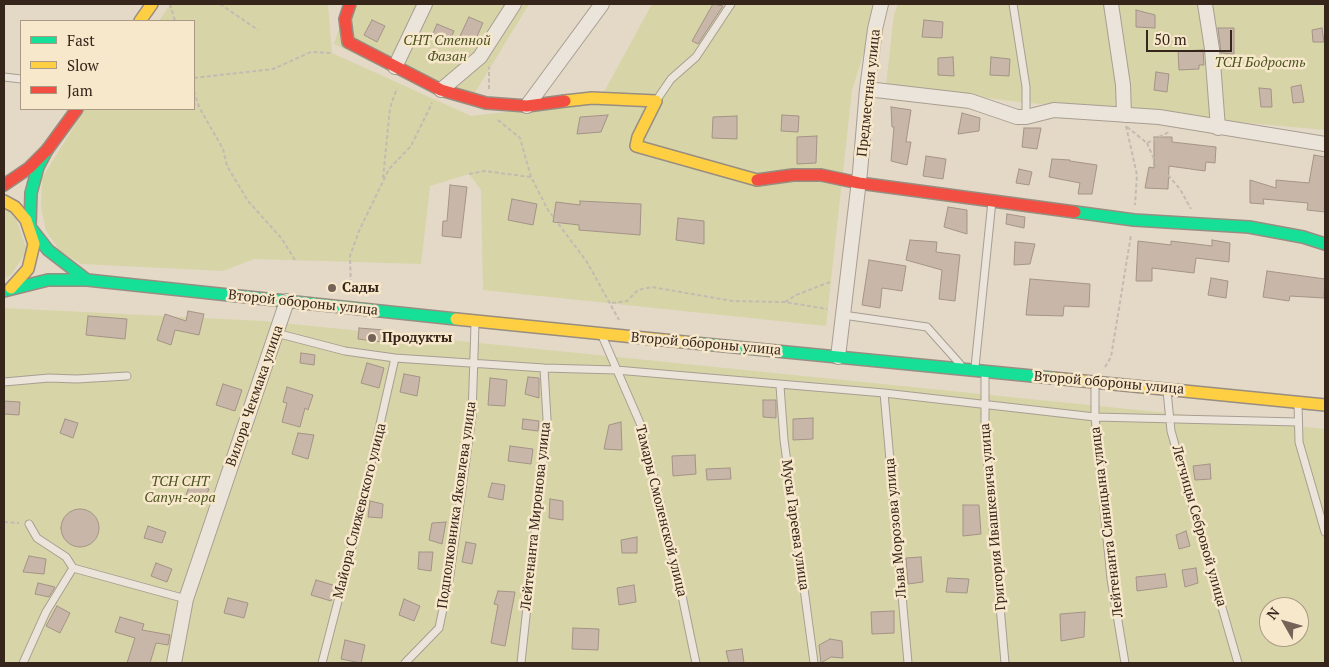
<!DOCTYPE html>
<html>
<head>
<meta charset="utf-8">
<style>
  body { margin:0 }
  #map { position:relative; width:1329px; height:667px; overflow:hidden; background:#e4d9c7; font-family:"PT Serif",serif }
  canvas { display:block }
  .frame { position:absolute; inset:0; border:5px solid #36251a; pointer-events:none }
  .legend { position:absolute; left:20px; top:20px; width:175px; height:90px; box-sizing:border-box; background:#f7e7cb; border:1px solid #aa9984; margin:0; padding:6px 9px; list-style:none; font-size:15px; color:#36251a }
  .legend li { display:flex; align-items:center; gap:10px; height:25px }
  .legend b { width:25px; border:1px solid #aa9984 }
  .north { position:absolute; left:1259px; top:597px; width:50px; height:50px; box-sizing:border-box; background:#f7e7cb; border:1px solid #aa9984; border-radius:50%; rotate:308deg; font-size:14px; font-weight:700; line-height:20px; text-align:center; color:#36251a }
  .north::after { content:''; display:block; margin:auto; width:18px; height:22px; background:#736457; clip-path:polygon(50% 0,100% 100%,50% 72%,0 100%) }
  .scale { position:absolute; left:1146px; top:30px; width:86px; height:22px; box-sizing:border-box; border:2px solid #36251a; border-top:0; padding-left:6px; font-size:15px; line-height:18px; white-space:nowrap; color:#36251a; -webkit-text-stroke:4px #f7e7cb; paint-order:stroke }
</style>
</head>
<body>
<div id="map">
<canvas width="1329" height="667"></canvas>
<div class="frame"></div>
<ul class="legend">
<li><b style="height:6px;background:#16e098"></b>Fast</li>
<li><b style="height:6px;background:#ffcf43"></b>Slow</li>
<li><b style="height:6px;background:#f24e42"></b>Jam</li>
</ul>
<div class="north">N</div>
<div class="scale">50 m</div>
</div>
<script>
const ctx = document.querySelector('canvas').getContext('2d');
ctx.lineJoin = 'round';
function fill(path, color) { ctx.fillStyle = color; ctx.fill(path, 'evenodd'); }
const toPath = rows => new Path2D(rows.map(r => 'M' + r).join(''));
function stroke(path, color, width, dash) { ctx.strokeStyle = color; ctx.lineWidth = width; ctx.lineCap = dash ? 'butt' : 'round'; ctx.setLineDash(dash || []); ctx.stroke(path); }
function drawText(font, color, halo, rows, align = 'center') {
  ctx.font = font + ' "PT Serif",serif'; ctx.lineWidth = 5; ctx.setLineDash([]); ctx.textBaseline = 'middle'; ctx.strokeStyle = halo; ctx.fillStyle = color; for (const [text, x, y, turn = 0] of rows) {
    ctx.save(); ctx.translate(x, y); ctx.rotate((+turn || 0) * Math.PI / 180); ctx.textAlign = isNaN(turn) ? turn : align; if (halo) ctx.strokeText(text, 0, 0); ctx.fillText(text, 0, 0); ctx.restore();
  }
}
fill(toPath([
  [170,4,328,4,332,53,471,116,599,101,652,4,879,4,852,90,826,326,483,290,481,190,469,174,430,186,421,264,254,259,223,271,81,264,60,251,46,231,41,208,42,178,85,109,194,109,194,21,159,21],
  [347,4,529,4,468,104,446,98,334,44],
  [898,4,1325,4,1325,130,1019,102,886,85,894,14],
  [4,205,13,211,27,250,12,274,4,279],
  [4,308,263,321,1325,429,1325,663,4,663],
  [1269,607,1299,607,1299,637,1269,637]
]), '#d7d4a8');
const building = toPath([
  [713,4,723,6,698,44,692,41,713,4],
  [1136,10,1155,15,1155,28,1136,27,1136,10],
  [469,17,483,23,474,43,460,36,469,17],
  [372,20,385,26,377,42,364,35,372,20],
  [924,20,943,22,942,38,922,37,924,20],
  [437,24,454,31,448,45,431,38,437,24],
  [1218,28,1234,28,1234,54,1221,53,1218,28],
  [1322,28,1324,42,1313,42,1312,30,1322,28],
  [1203,50,1204,65,1199,65,1199,69,1179,70,1178,51,1203,50],
  [953,57,954,76,938,75,938,58,953,57],
  [991,57,1010,59,1009,76,990,75,991,57],
  [1156,72,1169,74,1167,92,1154,90,1156,72],
  [1301,85,1304,102,1293,103,1291,87,1301,85],
  [1259,88,1271,89,1272,107,1261,107,1259,88],
  [891,107,911,110,906,142,911,142,907,165,891,161,894,127,892,127,891,107],
  [962,113,980,118,979,131,958,134,962,113],
  [608,115,601,132,577,134,580,117,608,115],
  [782,115,799,116,798,132,781,131,782,115],
  [737,116,737,139,712,138,713,117,737,116],
  [1024,128,1041,128,1037,149,1022,147,1024,128],
  [817,136,816,163,797,164,797,137,817,136],
  [1154,137,1172,137,1172,142,1216,147,1215,163,1206,162,1205,171,1169,166,1168,189,1145,188,1149,167,1154,168,1154,137],
  [1314,155,1325,157,1325,212,1307,210,1308,203,1263,199,1264,204,1250,203,1250,180,1276,188,1276,180,1309,183,1314,155],
  [926,156,946,159,943,179,923,176,926,156],
  [1052,159,1070,160,1070,161,1097,165,1092,194,1078,194,1080,183,1049,177,1052,159],
  [1019,169,1032,172,1029,185,1016,183,1019,169],
  [450,185,467,187,461,238,442,236,443,221,447,221,450,185],
  [512,199,537,204,533,225,508,220,512,199],
  [580,201,641,204,640,235,579,230,579,225,553,222,556,202,580,205,580,201],
  [948,207,967,210,967,234,944,227,948,207],
  [1007,214,1025,217,1024,228,1006,224,1007,214],
  [678,218,704,221,704,244,676,240,678,218],
  [910,240,937,242,936,252,960,255,955,301,939,299,942,270,906,260,910,240],
  [1212,240,1230,243,1229,262,1196,258,1194,273,1152,268,1152,281,1136,281,1138,241,1171,245,1171,241,1212,246,1212,240],
  [1015,242,1035,244,1030,264,1014,265,1015,242],
  [869,260,906,266,902,291,882,288,880,308,862,305,869,260],
  [1267,271,1325,279,1324,298,1290,296,1289,301,1263,297,1267,271],
  [1211,278,1228,281,1226,298,1208,295,1211,278],
  [1030,279,1090,284,1089,307,1064,306,1063,316,1026,315,1030,279],
  [188,311,204,314,199,335,175,330,171,345,157,340,165,314,186,321,188,311],
  [88,316,127,319,125,339,86,335,88,316],
  [359,328,384,330,382,342,358,339,359,328],
  [301,353,315,355,314,365,300,363,301,353],
  [367,363,384,368,379,388,361,383,367,363],
  [404,374,420,377,417,396,400,392,404,374],
  [528,377,539,378,539,398,525,394,528,377],
  [490,378,507,380,505,406,488,405,490,378],
  [223,384,242,390,235,411,216,405,223,384],
  [287,387,313,395,308,410,305,408,300,427,282,422,287,403,283,402,287,387],
  [763,400,776,400,776,418,763,417,763,400],
  [4,401,20,402,19,415,4,414,4,401],
  [813,418,813,439,793,440,793,419,813,418],
  [65,419,78,423,73,438,60,433,65,419],
  [523,419,539,421,538,431,522,429,523,419],
  [621,422,622,450,604,449,609,425,621,422],
  [298,433,314,435,308,459,292,454,298,433],
  [510,446,533,449,531,464,508,461,510,446],
  [695,455,696,474,673,476,672,456,695,455],
  [1210,464,1211,479,1195,480,1193,466,1210,464],
  [730,468,731,479,707,480,706,469,730,468],
  [191,482,209,489,204,501,186,495,191,482],
  [492,483,505,485,503,500,488,497,492,483],
  [550,499,563,501,563,520,549,518,550,499],
  [370,501,383,504,382,518,368,517,370,501],
  [963,505,979,505,981,534,963,536,963,505],
  '61 528a19 19 0 1 1 38 0a19 19 0 1 1-38 0Z',
  [446,522,442,544,429,540,432,523,446,522],
  [148,526,166,532,162,543,144,538,148,526],
  [1186,531,1190,546,1179,549,1176,535,1186,531],
  [637,537,637,553,622,553,621,540,637,537],
  [466,542,476,544,472,564,462,562,466,542],
  [419,552,433,552,431,571,418,569,419,552],
  [29,556,46,559,44,574,23,572,29,556],
  [921,557,923,582,908,584,906,558,921,557],
  [156,563,172,569,167,582,151,576,156,563],
  [1196,568,1198,583,1185,587,1182,570,1196,568],
  [1165,574,1167,587,1137,591,1136,577,1165,574],
  [948,578,969,579,967,593,946,592,948,578],
  [316,580,336,586,331,601,311,595,316,580],
  [38,583,55,587,49,597,35,594,38,583],
  [634,585,636,602,619,605,617,588,634,585],
  [498,591,515,592,505,646,491,643,498,605,494,604,498,591],
  [228,598,248,603,244,618,224,613,228,598],
  [404,599,420,606,414,621,399,615,404,599],
  [57,606,70,613,60,633,46,626,57,606],
  [894,611,894,633,872,634,871,612,894,611],
  [1085,612,1084,637,1061,641,1060,614,1085,612],
  [120,617,144,624,142,630,170,635,168,645,156,643,150,663,127,663,135,638,115,632,120,617],
  [573,628,599,629,598,650,572,649,573,628],
  [830,639,842,641,843,658,831,657,821,663,819,645,830,639],
  [345,640,365,645,361,663,341,659,345,640],
  [742,649,744,663,729,663,726,651,742,649]
]);
fill(building, '#c8b6a8');
stroke(building, '#a49487', 1);
const lane = toPath([
  [1013,4,1026,87,1026,117],
  [4,77,21,79],
  [656,101,671,79,696,57,731,4],
  [843,315,927,327,960,364],
  [276,333,345,351,395,358,544,368,616,370,884,393,1095,417,1298,422],
  [603,338,640,423,676,567,696,663],
  [975,367,992,201],
  [985,374,985,435,1005,663],
  [4,382,49,378,77,379,127,376],
  [780,386,784,440,814,663],
  [1095,386,1095,417,1111,579,1125,663],
  [1167,391,1171,431,1238,663],
  [884,393,908,663],
  [1298,404,1299,442,1325,532],
  [29,524,37,538,66,557,73,568],
  [73,568,186,599],
  [23,663,46,612,73,568],
  [322,663,353,543,395,358],
  [405,663,439,628,450,575,472,416,475,324],
  [521,663,547,419,544,368]
]);
const street = toPath([
  [1111,4,1123,85,1124,115],
  [1205,4,1212,49,1218,128],
  [395,67,425,4],
  [867,89,970,101,1017,117,1026,117,1054,110,1159,117,1325,144],
  [441,90,480,57,514,4],
  [527,106,602,4],
  [838,357,860,172,867,89,875,29,881,4],
  [174,663,186,599,287,301]
]);
const fast = toPath([
  [47,150,38,167,31,193,30,227,48,250,87,280],
  [1075,212,1134,220,1249,227,1303,237,1325,244],
  [4,291,48,280,87,280,456,319],
  [694,343,1053,378]
]);
const slow = toPath([
  [140,21,152,4],
  [565,101,592,98,656,101,638,137,636,146,757,180],
  [4,201,15,207,26,220,34,244,28,269,11,288],
  [456,319,694,343],
  [1053,378,1325,405]
]);
const jam = toPath([
  [350,4,345,19,348,42,441,90,486,103,527,106,565,101],
  [757,180,793,175,821,175,859,183,1075,212],
  [4,185,29,168,47,150,77,109]
]);
stroke(lane, '#a89e91', 9);
stroke(street, '#a89e91', 16);
stroke(fast, '#988d81', 14);
stroke(slow, '#988d81', 14);
stroke(jam, '#988d81', 14);
stroke(toPath([
  [170,4,175,21],
  [220,4,258,30],
  [194,78,273,69,311,52,332,53],
  [489,89,489,67],
  [194,91,199,107,223,149,227,166,248,201,282,239,295,260],
  [498,120,520,138,531,177,548,210,587,262,619,320],
  [1126,126,1137,175,1135,205],
  [1127,127,1147,143,1169,132],
  [1147,143,1154,159,1180,189,1191,209],
  [469,174,484,171,531,177],
  [383,178,390,108,397,88],
  [351,290,350,256,359,231,389,169,411,146,432,103],
  [785,302,796,295,830,282],
  [612,303,627,301,638,290,652,287,732,301,785,302,827,309],
  [1105,367,1111,357,1131,235],
  [4,522,19,523]
]), '#c3bbb1', 2, [4, 2.5]);
stroke(lane, '#ebe4da', 7);
stroke(street, '#ebe4da', 14);
stroke(fast, '#16e098', 11);
stroke(slow, '#ffcf43', 11);
stroke(jam, '#f24e42', 11);
for (const [x, y, r, color] of [
  [332,288,5,"#736457"],
  [372,338,5,"#736457"]
]) { const dot = new Path2D(); dot.arc(x, y, r, 0, 2 * Math.PI); ctx.fillStyle = color; ctx.fill(dot); stroke(dot, '#f7e7cb', 2); }
drawText('italic 14px', '#4b541f', '#f7e7cb', [
  ["СНТ Степной",447,41],
  ["Фазан",447,57],
  ["ТСН Бодрость",1260,63],
  ["ТСН СНТ",180,482],
  ["Сапун-гора",180,498]
]);
drawText('14px', '#36251a', '#f7e7cb', [
  ["Предместная улица",869,93,-84],
  ["Второй обороны улица",303,303,6],
  ["Второй обороны улица",706,344,5],
  ["Второй обороны улица",1109,383,5],
  ["Вилора Чекмака улица",255,396,-71],
  ["Подполковника Яковлева улица",457,505,-82],
  ["Майора Слижевского улица",360,511,-76],
  ["Тамары Смоленской улица",661,511,76],
  ["Лейтенанта Миронова улица",536,516,-84],
  ["Григория Ивашкевича улица",993,517,-95],
  ["Лейтенанта Синицына улица",1107,522,-97],
  ["Мусы Гареева улица",795,525,82],
  ["Летчицы Себровой улица",1199,526,74],
  ["Льва Морозова улица",896,528,-95]
]);
drawText('bold 14px', '#36251a', '#f7e7cb', [
  ["Сады",342,288],
  ["Продукты",382,338]
], 'left');
</script>
</body>
</html>
